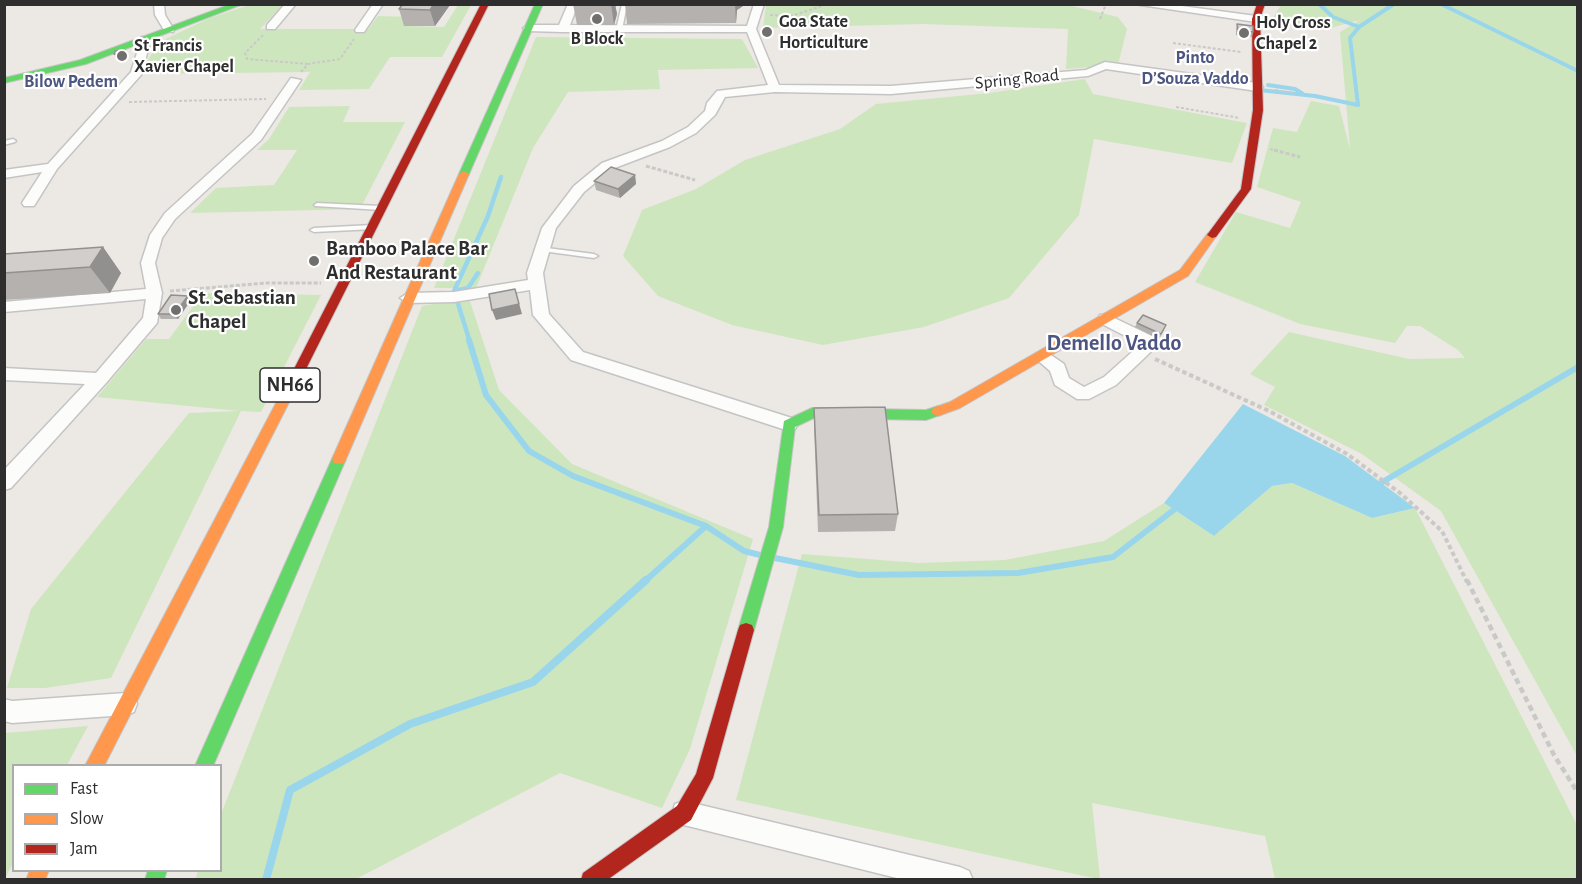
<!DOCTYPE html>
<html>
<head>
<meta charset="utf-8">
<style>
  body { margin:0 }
  #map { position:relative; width:1582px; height:884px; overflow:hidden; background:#ece8e4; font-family:"Alegreya Sans",sans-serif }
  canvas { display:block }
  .frame { position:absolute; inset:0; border:6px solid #2e2e2e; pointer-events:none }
  .legend { position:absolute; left:12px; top:764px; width:210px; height:108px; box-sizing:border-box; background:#fff; border:2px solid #ababab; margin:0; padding:8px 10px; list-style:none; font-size:18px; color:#2e2e2e }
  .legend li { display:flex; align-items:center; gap:12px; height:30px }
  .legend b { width:30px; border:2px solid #ababab }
</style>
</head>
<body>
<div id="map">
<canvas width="1582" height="884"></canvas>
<div class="frame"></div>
<ul class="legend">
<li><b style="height:8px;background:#63d668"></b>Fast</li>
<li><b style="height:8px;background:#ff974d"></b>Slow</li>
<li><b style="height:8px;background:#b3261e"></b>Jam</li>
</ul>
</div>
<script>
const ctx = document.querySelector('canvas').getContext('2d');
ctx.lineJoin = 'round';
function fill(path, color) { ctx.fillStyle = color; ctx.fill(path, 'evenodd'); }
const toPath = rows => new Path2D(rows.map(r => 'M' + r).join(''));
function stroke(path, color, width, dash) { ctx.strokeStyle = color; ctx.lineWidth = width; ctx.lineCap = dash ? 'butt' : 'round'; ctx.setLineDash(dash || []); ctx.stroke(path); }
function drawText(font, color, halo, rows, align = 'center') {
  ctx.font = font + ' "Alegreya Sans",sans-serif'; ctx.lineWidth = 4.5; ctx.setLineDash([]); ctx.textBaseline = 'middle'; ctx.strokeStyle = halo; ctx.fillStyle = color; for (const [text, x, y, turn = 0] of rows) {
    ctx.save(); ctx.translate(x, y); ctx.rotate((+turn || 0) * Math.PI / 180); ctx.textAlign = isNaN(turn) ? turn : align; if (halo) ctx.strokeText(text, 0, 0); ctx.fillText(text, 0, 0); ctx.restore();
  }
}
fill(toPath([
  [1064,4,1118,17,1127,29,1118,65,1066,69,1068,29,923,24,763,28,766,5],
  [249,5,283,5,260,29,368,29,378,16,412,17,408,26,444,27,458,5,471,5,442,57,390,57,369,89,299,90,310,72,141,74,157,43,210,18],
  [1281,5,1577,5,1577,756,1441,511,1362,454,1264,405,1275,387,1250,374,1289,332,1409,359,1465,358,1458,350,1420,326,1407,326,1395,343,1300,324,1195,282,1236,212,1290,228,1301,202,1257,187,1273,128,1297,132,1311,101,1339,106,1350,149,1340,32,1360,20,1323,30,1270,22],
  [536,37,742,39,758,68,658,70,660,89,568,92,533,148,476,288,434,288],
  [1085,79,1093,94,1247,123,1232,163,1094,139,1079,215,1009,298,924,327,823,345,732,325,658,296,623,256,642,210,696,189,745,160,840,129,876,104,989,93],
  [350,106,343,122,405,122,360,209,190,213,216,188,274,185,297,150,257,150,269,139,289,107],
  [203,293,321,295,261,412,241,411,111,678,45,688,7,688,31,609,189,413,239,411,97,397,146,339,169,339],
  [469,298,499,390,572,464,753,539,690,749,662,808,560,773,356,879,195,880,198,871,220,870,221,814,422,306],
  [1292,483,1372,518,1415,508,1577,825,1577,879,1275,879,1265,836,1092,803,1100,879,1098,879,736,800,802,554,919,563,1005,560,1104,541,1164,503,1214,536,1272,486],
  [88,726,67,765,14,766,13,863,5,879,5,733]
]), '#cee6be');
fill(toPath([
  [1243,404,1345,456,1415,508,1372,518,1292,483,1272,486,1214,536,1164,503]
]), '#99d6ec');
stroke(toPath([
  [1319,4,1333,17,1359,27],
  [1441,4,1578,71],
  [1268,85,1295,89,1303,94],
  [1259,90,1315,96,1358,105,1350,38,1359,27,1394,4]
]), '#99d6ec', 4);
stroke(toPath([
  [454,291,468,288,478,273],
  [470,342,454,291,488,216,501,177]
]), '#99d6ec', 4.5);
stroke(toPath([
  [469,340,486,395,529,451,573,476,706,526,744,551,760,555],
  [1374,487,1578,367],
  [775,558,859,575,1018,573,1113,557,1180,505],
  [644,582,706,526]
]), '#99d6ec', 6);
stroke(toPath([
  [266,880,290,790,410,724,533,682,646,580]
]), '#99d6ec', 8);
const lane = toPath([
  [622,4,627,4,622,30,619,32,616,30,622,4],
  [13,139,16,141,15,142,4,145,4,141,13,139],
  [317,203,381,206,384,208,381,210,315,206,314,205,317,203],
  [372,225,376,227,375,229,314,232,310,230,314,228,372,225],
  [539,247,594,254,598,256,594,258,542,251,539,251,539,247]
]);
const street = toPath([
  [154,4,164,4,165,15,174,30,173,32,164,30,155,15,154,4],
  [285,4,296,4,275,29,267,29,267,25,285,4],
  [373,4,383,4,364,32,356,32,355,30,373,4],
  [568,4,578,4,570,25,747,26,754,4,764,4,756,29,779,85,891,86,1086,70,1105,62,1257,83,1263,87,1257,91,1106,69,1088,76,891,94,775,92,725,97,715,115,696,133,670,147,612,169,584,192,556,228,543,273,549,314,583,352,795,419,798,424,795,429,789,431,571,360,533,315,530,290,454,302,408,303,400,298,408,293,454,292,528,280,527,273,542,228,574,186,602,163,662,141,688,127,705,111,707,103,717,91,768,85,747,32,563,32,528,31,523,28,528,25,559,25,568,4],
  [1134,4,1167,4,1256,16,1261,19,1256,22,1134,4],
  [142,37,151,39,141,75,57,169,34,206,24,206,22,203,42,172,4,178,4,170,48,164,131,72,142,37],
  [291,78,301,80,261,140,175,219,162,238,155,263,162,293,157,323,106,383,11,488,4,490,4,470,85,384,4,380,4,368,96,373,143,318,146,299,4,312,4,302,146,289,141,263,150,235,165,213,252,134,291,78],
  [1106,314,1158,339,1160,343,1116,385,1089,399,1077,399,1055,385,1050,371,1034,357,1042,351,1048,353,1064,364,1069,378,1084,387,1104,377,1141,344,1100,323,1098,319,1100,315,1106,314],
  [126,693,134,696,137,704,134,712,126,715,12,723,4,721,4,699,12,701,126,693],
  [684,801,960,867,969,871,973,880,905,880,684,825,675,822,672,813,675,804,684,801]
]);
const fast = toPath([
  [231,4,243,4,86,64,4,83,4,78,80,60,231,4],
  [535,4,543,4,469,174,468,176,460,176,459,174,535,4],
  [938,406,943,408,945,411,943,414,926,420,814,418,795,427,783,527,754,630,752,635,746,637,740,635,738,630,769,527,784,421,812,408,926,410,938,406],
  [339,454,344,455,346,459,213,766,195,766,332,459,334,455,339,454],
  [148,870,167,870,164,880,145,880,148,870]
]);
const slow = toPath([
  [464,171,469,174,346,459,344,463,339,464,334,463,332,459,459,174,464,171],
  [1212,232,1217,235,1188,276,960,408,938,416,933,414,931,411,933,408,950,402,1180,270,1208,233,1212,232],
  [301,363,307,367,104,766,85,766,295,367,301,363],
  [30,870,49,870,45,880,26,880,30,870]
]);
const jam = toPath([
  [481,4,489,4,307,367,305,370,297,370,295,367,481,4],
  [1257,4,1265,4,1260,19,1263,110,1251,189,1216,237,1212,238,1207,235,1241,189,1253,110,1252,19,1257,4],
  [746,623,752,625,754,630,713,778,691,820,607,880,581,880,583,873,677,806,696,774,738,630,740,625,746,623]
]);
stroke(lane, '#c5c4c5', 3);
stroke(street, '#c5c4c5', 3);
stroke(fast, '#c5c4c5', 2);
stroke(slow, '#c5c4c5', 2);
stroke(jam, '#c5c4c5', 2);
stroke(toPath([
  [770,15,791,16,828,4],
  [1100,19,1106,4],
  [263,35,245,53,247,59,308,64],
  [1173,43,1241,52],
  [301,72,308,64,340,59,354,39],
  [1275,90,1295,93],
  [129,102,266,99],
  [1176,107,1240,118],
  [1270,149,1279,151]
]), '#c9c9c8', 2, [3, 2]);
stroke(toPath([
  [1274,150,1300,157],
  [646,166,695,180],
  [170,291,266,283,321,283]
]), '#c9c9c8', 3, [4, 2]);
stroke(toPath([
  [1155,359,1269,411,1347,454,1400,493,1442,531,1467,582]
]), '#c9c9c8', 4, [4.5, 3]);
stroke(toPath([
  [1467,580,1554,755,1578,793]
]), '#c9c9c8', 4.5, [6, 4]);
fill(lane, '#fcfcfb');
fill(street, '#fcfcfb');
fill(fast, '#63d668');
fill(slow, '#ff974d');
fill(jam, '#b3261e');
fill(toPath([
  [573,4,615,4,617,14,614,25,577,25],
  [625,4,746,4,737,10,736,23,627,24],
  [450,5,435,26,404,26,399,9],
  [1237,24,1253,32,1252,37,1236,35,1236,29],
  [635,175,636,184,620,198,596,190,594,181],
  [103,247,121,273,110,293,4,300,4,254],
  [188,296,191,300,178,319,161,319,158,314],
  [1137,323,1164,330,1159,339,1135,327],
  [814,408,898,514,895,531,818,532,814,426]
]), '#b4b1af');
fill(toPath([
  [434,4,450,5,435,26,430,10],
  [611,4,615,4,617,14,614,25],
  [735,4,746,4,737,10,736,23],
  [125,50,128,54,126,57,117,59,114,54],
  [635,175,636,184,620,198,618,189],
  [103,247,121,273,110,293,90,267],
  [515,289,522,314,496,320,492,310],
  [188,296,191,300,178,319,174,314]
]), '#92908e');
const building = toPath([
  [403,4,434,4,430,10,399,9,403,4],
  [1237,24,1253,26,1253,32,1238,30,1237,24],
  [125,50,124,53,114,54,115,51,125,50],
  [611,167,635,175,618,189,594,181,611,167],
  [103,247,90,267,4,273,4,254,103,247],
  [515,289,519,304,492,310,489,294,515,289],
  [171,295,188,296,174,314,158,314,171,295],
  [1143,315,1166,325,1161,334,1137,323,1143,315],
  [885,407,898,514,819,515,814,408,885,407]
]);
fill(building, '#d1cecb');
stroke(building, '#92908e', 1.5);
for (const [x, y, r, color] of [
  [597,19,6,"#706f6e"],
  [767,32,6,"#706f6e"],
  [1244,33,6,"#706f6e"],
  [122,56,6,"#706f6e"],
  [314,261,6,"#706f6e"],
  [176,310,6,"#706f6e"]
]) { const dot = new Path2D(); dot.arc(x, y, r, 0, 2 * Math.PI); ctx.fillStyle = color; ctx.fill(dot); stroke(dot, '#fff', 2); }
drawText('bold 18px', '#2e2e2e', '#fff', [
  ["Goa State",779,22],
  ["Horticulture",779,43],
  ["Holy Cross",1256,23],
  ["Chapel 2",1256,44],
  ["B Block",597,39,"center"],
  ["St Francis",134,46],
  ["Xavier Chapel",134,67]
], 'left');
drawText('bold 18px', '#4d5680', '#fff', [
  ["Pinto",1195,58],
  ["D’Souza Vaddo",1195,79],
  ["Bilow Pedem",71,82]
]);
drawText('18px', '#2e2e2e', '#fff', [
  ["Spring Road",1017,79,-6]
]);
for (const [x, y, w] of [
  [290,385,60]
]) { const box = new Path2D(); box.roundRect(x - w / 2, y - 17, w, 34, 4.5); ctx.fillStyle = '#fff'; ctx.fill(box); stroke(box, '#2e2e2e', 1.5); }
drawText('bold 20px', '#2e2e2e', null, [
  ["NH66",290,385]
]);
drawText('bold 21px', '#2e2e2e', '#fff', [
  ["Bamboo Palace Bar",326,249],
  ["And Restaurant",326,273],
  ["St. Sebastian",188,298],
  ["Chapel",188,322]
], 'left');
drawText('bold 22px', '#4d5680', '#fff', [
  ["Demello Vaddo",1114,343]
]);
</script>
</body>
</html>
